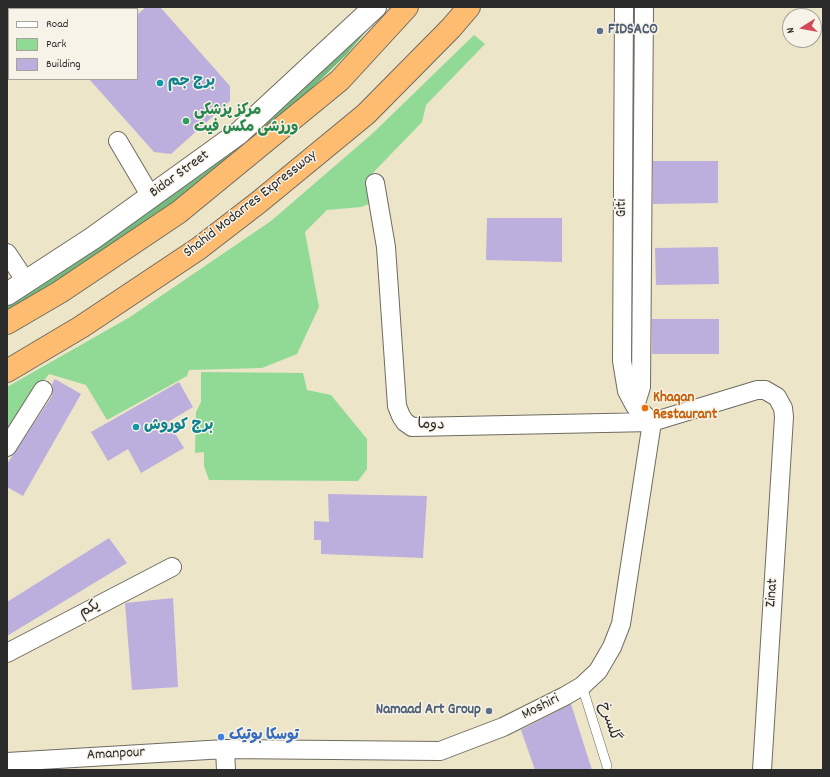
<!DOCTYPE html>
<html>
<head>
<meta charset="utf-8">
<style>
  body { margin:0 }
  #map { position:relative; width:830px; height:777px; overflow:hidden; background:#ede5c8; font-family:Dekko,sans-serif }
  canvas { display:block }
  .frame { position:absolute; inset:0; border:8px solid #2b2b2b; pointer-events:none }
  .legend { position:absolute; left:8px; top:8px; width:130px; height:72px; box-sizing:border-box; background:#f7f3e8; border:1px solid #a5a39c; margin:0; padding:5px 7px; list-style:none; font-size:12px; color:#2b2b2b }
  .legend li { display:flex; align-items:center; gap:8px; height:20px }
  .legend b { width:20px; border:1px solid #a5a39c }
  .north { position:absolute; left:782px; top:8px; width:40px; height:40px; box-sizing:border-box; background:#f7f3e8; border:1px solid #a5a39c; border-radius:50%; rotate:259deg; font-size:11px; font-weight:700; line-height:16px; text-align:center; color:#2b2b2b }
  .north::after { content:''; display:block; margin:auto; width:14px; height:18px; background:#d1495b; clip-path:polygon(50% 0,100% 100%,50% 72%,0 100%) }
</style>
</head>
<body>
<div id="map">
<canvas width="830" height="777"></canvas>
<div class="frame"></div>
<ul class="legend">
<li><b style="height:5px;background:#fff"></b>Road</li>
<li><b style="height:11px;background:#90da96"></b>Park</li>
<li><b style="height:11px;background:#bcafde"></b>Building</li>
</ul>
<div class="north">N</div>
</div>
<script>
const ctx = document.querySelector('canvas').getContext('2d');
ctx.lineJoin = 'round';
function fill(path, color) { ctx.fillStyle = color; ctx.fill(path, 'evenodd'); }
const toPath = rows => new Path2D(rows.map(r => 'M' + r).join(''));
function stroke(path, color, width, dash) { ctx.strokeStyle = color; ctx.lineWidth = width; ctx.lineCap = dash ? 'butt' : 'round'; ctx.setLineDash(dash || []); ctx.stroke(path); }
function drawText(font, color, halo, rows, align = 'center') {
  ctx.font = font + ' Dekko,"Playpen Sans Arabic",sans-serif'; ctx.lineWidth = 3; ctx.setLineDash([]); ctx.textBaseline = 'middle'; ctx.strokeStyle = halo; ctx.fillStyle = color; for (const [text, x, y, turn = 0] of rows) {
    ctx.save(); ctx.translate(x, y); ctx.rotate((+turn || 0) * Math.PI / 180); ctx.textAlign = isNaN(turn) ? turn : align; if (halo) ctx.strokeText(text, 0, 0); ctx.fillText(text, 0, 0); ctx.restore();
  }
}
fill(toPath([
  [474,35,485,44,426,105,422,122,367,179,374,202,361,207,327,210,305,232,319,307,297,354,262,368,189,370,187,376,107,420,86,385,49,374,7,430,7,387,130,317,271,221,373,133],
  [201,372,303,373,307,390,331,395,367,439,367,469,358,481,209,480,204,466,204,452,195,453,196,412,201,402]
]), '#90da96');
fill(toPath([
  [375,7,387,7,346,55,277,122,168,209,7,314,7,296,122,219]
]), '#74ba7f');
fill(toPath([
  [146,7,161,8,230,86,230,101,171,154,154,152,89,79,137,79,137,15],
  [653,161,718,161,718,203,653,204],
  [487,218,562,218,562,262,486,260],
  [718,247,719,284,656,285,655,248],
  [652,319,719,319,719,354,652,354],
  [55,379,81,394,23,496,7,487,7,464,52,396,53,390,52,384],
  [179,382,193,407,168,422,184,448,141,473,128,449,108,461,91,432],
  [328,494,427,496,423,558,321,554,321,540,314,540,314,521,329,522],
  [109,538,127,563,7,636,7,602],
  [173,598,178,687,132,690,125,603],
  [571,704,592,770,535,770,521,730]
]), '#bcafde');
const service = toPath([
  [582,686,607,766]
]);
const minor = toPath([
  [624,7,622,361,627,391,635,406,652,422],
  [7,40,9,38],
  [118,141,147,190],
  [375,183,386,247,397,406,401,416,405,422,412,427,652,422,757,390,765,390,777,397,783,408,784,417,762,770],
  [7,253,21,274],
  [635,406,641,387,644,7],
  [7,447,43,390],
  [7,653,172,567],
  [225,749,226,770],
  [7,762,225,749,440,751,503,727,565,696,582,686,598,671,612,647,621,624,652,422]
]);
const tertiary = toPath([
  [7,294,93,238,239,133,375,7]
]);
const trunk = toPath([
  [7,323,60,292,179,212,340,80,407,7],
  [7,371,81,327,198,249,259,202,366,114,451,28,469,7]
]);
stroke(service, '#6f6c62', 10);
stroke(minor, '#6f6c62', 20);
stroke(tertiary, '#6f6c62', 24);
stroke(trunk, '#6f6c62', 24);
stroke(service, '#fff', 9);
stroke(minor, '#fff', 18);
stroke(tertiary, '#fff', 22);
stroke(trunk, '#febc70', 22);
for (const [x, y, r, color] of [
  [600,31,4,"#5c6f8a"],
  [160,83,4,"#0f9aa8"],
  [186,121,4,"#2e9e5b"],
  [645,408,4,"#e8710a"],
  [136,427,4,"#0f9aa8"],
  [489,711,4,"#5c6f8a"],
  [221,737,4,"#3f7fe0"]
]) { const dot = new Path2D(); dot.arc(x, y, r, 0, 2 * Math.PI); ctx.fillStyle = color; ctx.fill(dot); stroke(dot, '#f7f3e8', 1.5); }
drawText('bold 15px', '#4e5e75', '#f7f3e8', [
  ["FIDSACO",608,31],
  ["Namaad Art Group",481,711,"right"]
], 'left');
drawText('bold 15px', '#0d838f', '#f7f3e8', [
  ["برج جم",168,83],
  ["برج کوروش",144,427]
], 'left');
drawText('bold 15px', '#27864d', '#f7f3e8', [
  ["مرکز پزشکی",194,112],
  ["ورزشی مکس فیت",194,129]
], 'left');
drawText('15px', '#2b2b2b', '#f7f3e8', [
  ["Bidar Street",180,175,-36],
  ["Shahid Modarres Expressway",251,205,-38],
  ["Giti",623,208,-90],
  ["دوما",431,426,2],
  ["Zinat",773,593,-86],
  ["یکم",90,610,-27],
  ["Moshiri",541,708,-27],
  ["گلسرخ",608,722,72],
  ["Amanpour",116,755,-3]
]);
drawText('bold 15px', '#c56008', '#f7f3e8', [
  ["Khaqan",653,399],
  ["Restaurant",653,416]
], 'left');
drawText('bold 15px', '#366cbe', '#f7f3e8', [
  ["توسکا بوتیک",229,737]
], 'left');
</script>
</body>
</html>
